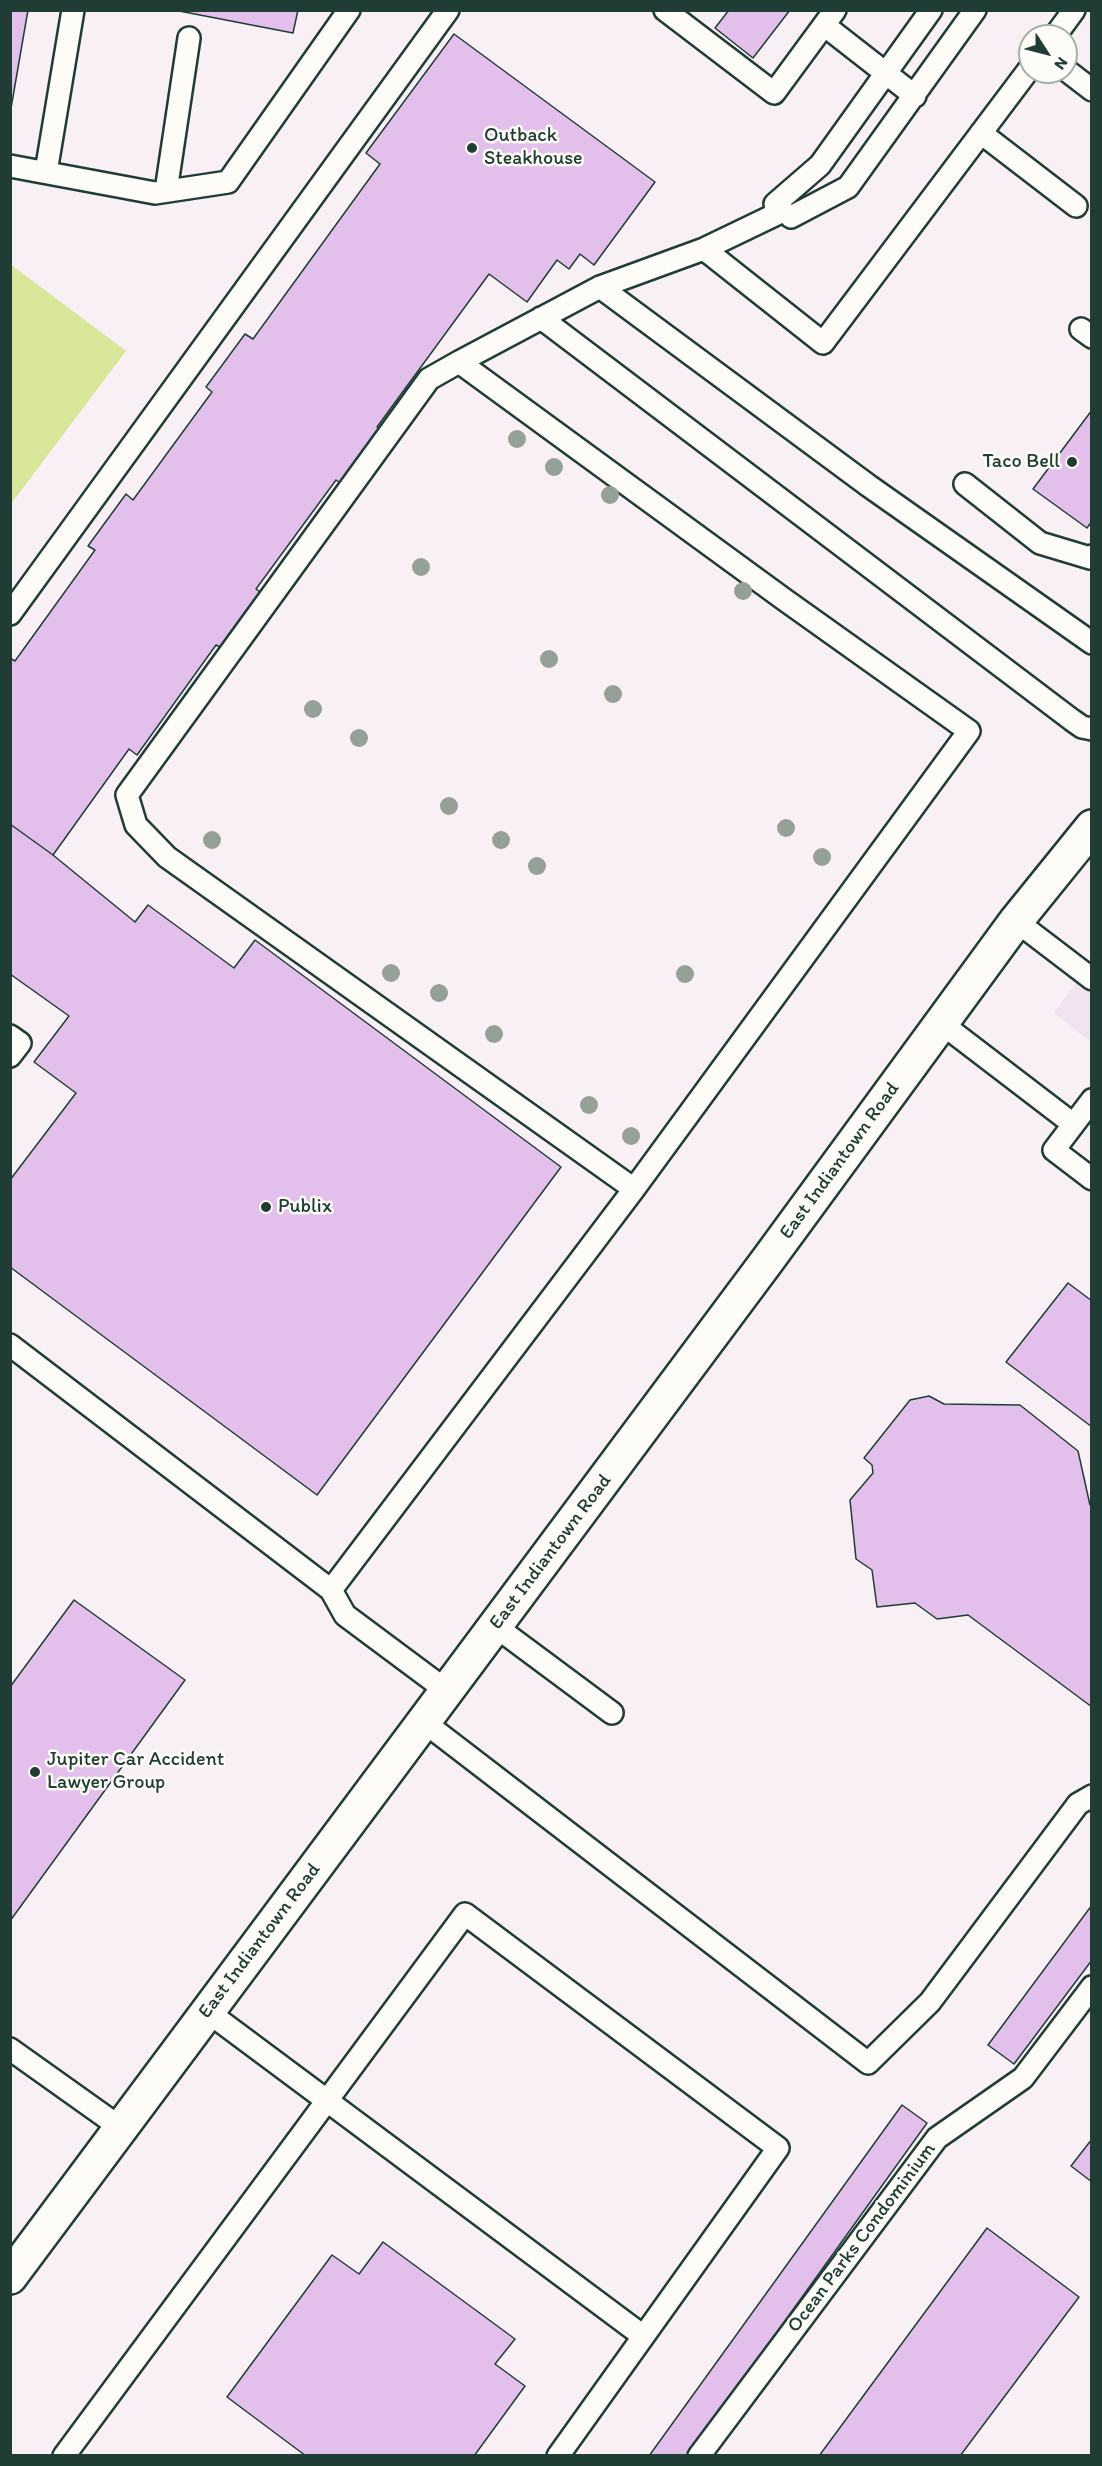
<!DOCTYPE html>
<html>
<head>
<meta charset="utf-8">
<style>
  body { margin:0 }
  #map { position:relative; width:1102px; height:2466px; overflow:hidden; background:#f8f0f5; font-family:Itim,sans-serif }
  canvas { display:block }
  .frame { position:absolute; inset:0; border:12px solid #1f3d34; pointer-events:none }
  .north { position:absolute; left:1018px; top:24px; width:60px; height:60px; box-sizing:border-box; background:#fdfcf7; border:2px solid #a4b0a9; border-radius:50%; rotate:126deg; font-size:16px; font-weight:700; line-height:24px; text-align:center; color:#1f3d34 }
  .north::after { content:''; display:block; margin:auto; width:21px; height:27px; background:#1f3d34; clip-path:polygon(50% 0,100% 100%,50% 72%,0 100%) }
</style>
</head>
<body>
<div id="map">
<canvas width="1102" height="2466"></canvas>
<div class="frame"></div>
<div class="north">N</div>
</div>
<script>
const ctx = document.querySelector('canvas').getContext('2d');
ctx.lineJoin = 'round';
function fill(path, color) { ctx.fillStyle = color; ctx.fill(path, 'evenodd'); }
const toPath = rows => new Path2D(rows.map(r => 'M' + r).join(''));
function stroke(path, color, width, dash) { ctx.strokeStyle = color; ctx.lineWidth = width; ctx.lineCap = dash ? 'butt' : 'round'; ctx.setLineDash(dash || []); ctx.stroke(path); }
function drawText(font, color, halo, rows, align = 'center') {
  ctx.font = font + ' Itim,sans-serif'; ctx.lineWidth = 5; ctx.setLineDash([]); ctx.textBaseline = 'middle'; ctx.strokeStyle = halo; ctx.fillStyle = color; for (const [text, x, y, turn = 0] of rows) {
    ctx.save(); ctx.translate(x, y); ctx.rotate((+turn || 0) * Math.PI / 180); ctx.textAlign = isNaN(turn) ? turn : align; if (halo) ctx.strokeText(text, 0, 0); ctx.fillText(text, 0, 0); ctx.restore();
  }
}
fill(toPath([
  [1091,962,1091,1042,1054,1013]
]), '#f2e2f2');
fill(toPath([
  [10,264,126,351,11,504,10,504]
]), '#d8e79a');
const building = toPath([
  [10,10,28,10,10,114,10,10],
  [174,10,298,10,293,33,174,10],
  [729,10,790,10,753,58,715,28,729,10],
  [454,34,655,182,594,265,580,254,569,269,557,260,527,302,489,274,377,427,380,429,340,483,336,480,256,589,260,592,220,647,216,645,137,755,129,749,53,855,10,824,10,658,15,661,95,550,88,546,126,494,133,500,212,392,206,387,245,334,253,339,380,164,366,153,454,34],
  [1092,410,1092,521,1087,528,1033,489,1092,410],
  [10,824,53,855,135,922,148,905,234,968,255,940,561,1167,317,1495,10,1267,10,1180,76,1093,34,1062,69,1016,10,974,10,824],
  [1068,1283,1092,1301,1092,1427,1006,1362,1068,1283],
  [929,1396,944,1404,1020,1405,1078,1451,1090,1505,1092,1503,1092,1707,968,1615,937,1619,915,1603,877,1607,872,1570,856,1559,850,1500,873,1473,872,1465,864,1458,910,1400,929,1396],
  [74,1600,185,1680,10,1921,10,1687,74,1600],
  [1092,1905,1092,1960,1014,2064,988,2045,1092,1905],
  [902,2105,927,2123,688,2456,649,2456,902,2105],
  [1092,2139,1092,2182,1071,2166,1092,2139],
  [987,2228,1079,2297,960,2456,819,2456,987,2228],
  [383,2242,515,2339,495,2364,525,2386,474,2456,306,2456,227,2397,332,2255,359,2274,383,2242]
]);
fill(building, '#e3c0ec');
stroke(building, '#1f3d34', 1.5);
const service = toPath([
  [665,10,774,93,824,25],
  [835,10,824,25,915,96],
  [1055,36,1074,10],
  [1066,70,1092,90],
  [981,133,1076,206],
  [10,166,155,193,228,182,349,10],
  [46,172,73,10],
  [166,191,189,38],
  [775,204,820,165,931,10],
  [791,217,848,187,975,10],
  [704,249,823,343,1030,68],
  [600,287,869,486,1092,643],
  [541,318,1072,720,1082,727,1092,729],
  [1081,329,1092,337],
  [459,362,600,287,704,249,783,211],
  [965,484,1040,543,1090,558,1092,556],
  [10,614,448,10],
  [1016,921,1092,979],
  [941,1023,1073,1124],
  [10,1036,20,1043,10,1056],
  [1092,1100,1054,1150,1092,1179],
  [10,1345,331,1590],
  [495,1626,612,1713],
  [447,1691,345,1615,331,1590,634,1189,969,731,785,600,459,362,429,379,127,795,136,825,167,857,634,1189],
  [424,1722,868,2063,930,2002,1078,1804,1092,1796],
  [208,2012,643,2336],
  [10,2049,121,2128],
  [64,2456,465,1914,778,2148,558,2456],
  [699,2456,937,2138,1023,2078,1092,1987]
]);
const tertiary = toPath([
  [10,2277,767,1261,1016,921,1092,827]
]);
stroke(service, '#1f3d34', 26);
stroke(tertiary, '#1f3d34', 38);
stroke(service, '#fdfcf7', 21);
stroke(tertiary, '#fdfcf7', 33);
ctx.fillStyle = '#95a096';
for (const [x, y] of [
  [517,439],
  [554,467],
  [610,495],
  [421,567],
  [743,591],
  [549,659],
  [613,694],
  [313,709],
  [359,738],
  [449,806],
  [786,828],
  [212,840],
  [501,840],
  [822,857],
  [537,866],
  [391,973],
  [685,974],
  [439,993],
  [494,1034],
  [589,1105],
  [631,1136]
]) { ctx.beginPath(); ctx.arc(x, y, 9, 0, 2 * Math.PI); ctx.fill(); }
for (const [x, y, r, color] of [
  [472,148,6,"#1f3d34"],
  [1072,462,6,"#1f3d34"],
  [266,1207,6,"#1f3d34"],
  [35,1772,6,"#1f3d34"]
]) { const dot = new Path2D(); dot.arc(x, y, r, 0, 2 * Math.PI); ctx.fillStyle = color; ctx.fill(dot); stroke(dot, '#fdfcf7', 2); }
drawText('20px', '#1f3d34', '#fdfcf7', [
  ["Outback",484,136],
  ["Steakhouse",484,159],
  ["Taco Bell",1060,462,"right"],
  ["Publix",278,1207],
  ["Jupiter Car Accident",47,1760],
  ["Lawyer Group",47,1783]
], 'left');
drawText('20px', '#1f3d34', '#fdfcf7', [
  ["East Indiantown Road",840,1161,-54],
  ["East Indiantown Road",551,1552,-53],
  ["East Indiantown Road",260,1941,-53],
  ["Ocean Parks Condominium",862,2238,-53]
]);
</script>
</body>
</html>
